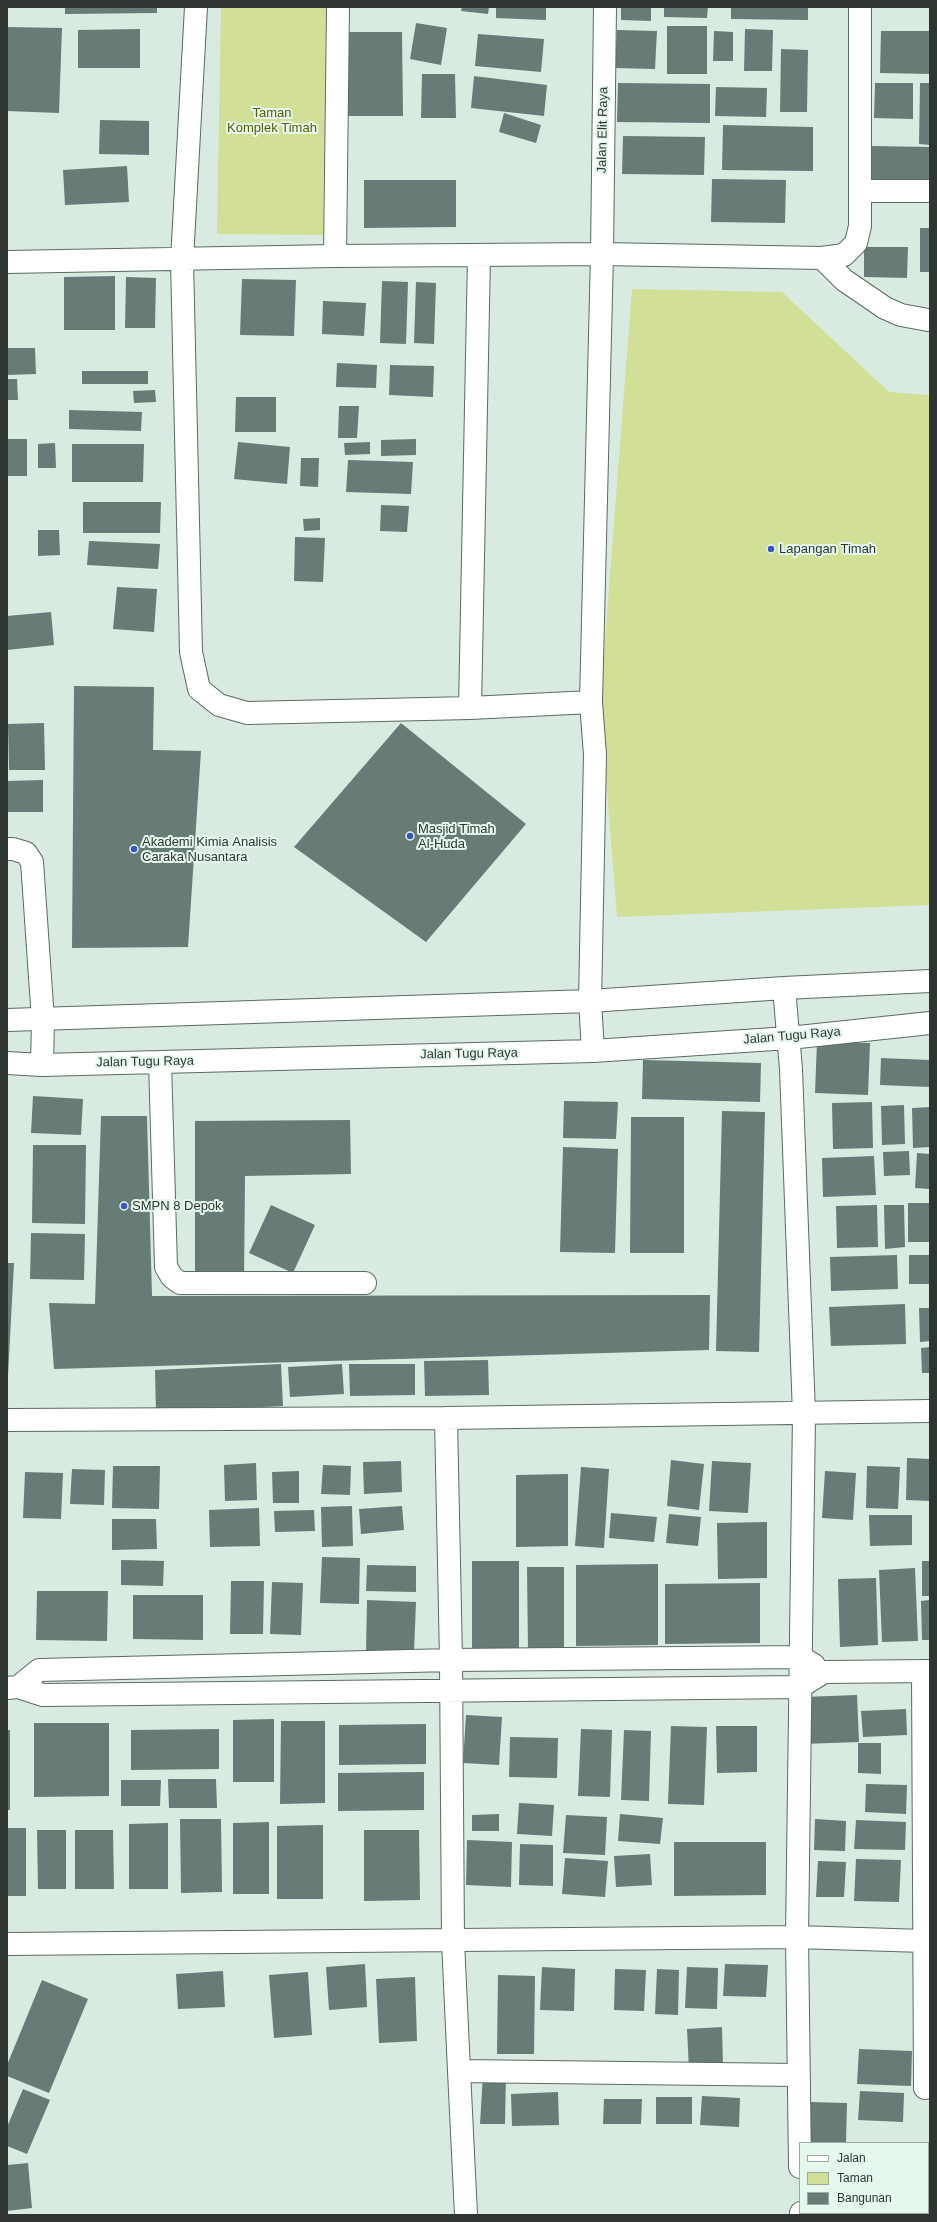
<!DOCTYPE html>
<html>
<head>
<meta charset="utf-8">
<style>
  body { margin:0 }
  #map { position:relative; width:937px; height:2222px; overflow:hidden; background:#d9ebe0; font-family:Helvetica,sans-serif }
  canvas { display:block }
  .frame { position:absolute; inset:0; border:8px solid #2f3632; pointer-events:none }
  .legend { position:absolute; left:799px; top:2142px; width:130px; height:72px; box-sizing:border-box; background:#e6f8ed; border:1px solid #9daaa2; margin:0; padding:5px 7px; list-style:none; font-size:12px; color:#2f3632 }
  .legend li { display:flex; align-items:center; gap:8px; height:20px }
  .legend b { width:20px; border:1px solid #9daaa2 }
</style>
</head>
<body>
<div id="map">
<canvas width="937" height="2222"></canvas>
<div class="frame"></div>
<ul class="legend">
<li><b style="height:5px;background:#fff"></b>Jalan</li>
<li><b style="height:11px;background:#d2e097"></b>Taman</li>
<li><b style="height:11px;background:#677b77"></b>Bangunan</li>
</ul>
</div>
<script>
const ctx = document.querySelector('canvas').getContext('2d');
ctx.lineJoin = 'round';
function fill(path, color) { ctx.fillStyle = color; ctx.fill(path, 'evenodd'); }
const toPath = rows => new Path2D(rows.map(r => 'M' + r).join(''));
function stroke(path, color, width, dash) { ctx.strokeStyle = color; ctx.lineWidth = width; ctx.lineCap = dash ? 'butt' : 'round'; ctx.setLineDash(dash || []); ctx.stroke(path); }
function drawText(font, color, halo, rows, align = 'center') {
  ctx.font = font + ' Helvetica,sans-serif'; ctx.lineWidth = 4; ctx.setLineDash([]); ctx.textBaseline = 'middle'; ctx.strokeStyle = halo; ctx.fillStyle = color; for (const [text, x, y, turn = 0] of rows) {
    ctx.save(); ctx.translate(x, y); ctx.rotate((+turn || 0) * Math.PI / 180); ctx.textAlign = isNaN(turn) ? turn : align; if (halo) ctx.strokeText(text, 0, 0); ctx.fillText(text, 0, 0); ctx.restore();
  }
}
fill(toPath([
  [221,7,326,7,323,235,217,234],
  [632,289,782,292,889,392,930,395,930,905,617,917,600,704]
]), '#d2e097');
fill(toPath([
  [65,7,157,7,157,13,65,14],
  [462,7,489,7,488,14,461,11],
  [496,7,546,7,546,20,496,18],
  [621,7,651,7,651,21,621,20],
  [664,7,708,7,707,18,664,17],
  [731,7,808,7,808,20,731,19],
  [416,23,447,28,441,65,410,59],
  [667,26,707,26,707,74,667,74],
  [7,27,62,28,59,113,7,111],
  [140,29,140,68,78,68,78,30],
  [745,29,773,30,772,71,744,71],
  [617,30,657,31,655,69,615,68],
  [714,31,733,32,733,61,713,61],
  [881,31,930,31,930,74,880,73],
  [344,32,402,32,403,116,343,116],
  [478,34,544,39,541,72,475,66],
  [781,49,808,50,807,112,780,112],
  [422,74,455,74,456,118,421,118],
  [474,76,547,85,544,116,471,108],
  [618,83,710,84,710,123,617,122],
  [875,83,913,83,913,119,874,118],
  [920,83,930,83,930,145,919,144],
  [716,87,767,88,766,117,715,116],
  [504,113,541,125,536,143,499,132],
  [100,120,149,121,149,155,99,154],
  [723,125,813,127,813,171,722,170],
  [623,136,705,137,704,175,622,174],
  [872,146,930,147,930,186,872,185],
  [127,166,129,202,65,205,63,170],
  [712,179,786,180,785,223,711,222],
  [364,180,456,180,456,227,364,228],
  [920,228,930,228,930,272,920,272],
  [864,247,908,247,907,278,864,277],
  [115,276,115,330,64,330,64,277],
  [126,277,156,278,155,328,125,328],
  [242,279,296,280,294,336,240,335],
  [382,281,408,282,406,344,380,343],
  [416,282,436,283,434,344,414,343],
  [323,301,366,303,364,336,322,334],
  [7,348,35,348,36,374,7,375],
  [337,363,377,365,376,388,336,387],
  [390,365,434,366,433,397,389,395],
  [82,371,148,371,148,384,82,384],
  [7,379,17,379,18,400,7,400],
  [155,390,156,402,134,403,133,391],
  [236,397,276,397,276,432,235,432],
  [339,406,359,406,357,438,338,438],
  [69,410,142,412,141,431,69,429],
  [7,439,27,439,27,476,7,476],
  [416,439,416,455,381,456,381,440],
  [238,442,290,447,287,484,234,479],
  [370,442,370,454,345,455,344,443],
  [55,443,56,468,38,468,38,444],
  [72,444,144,444,143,482,72,482],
  [301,458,319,458,318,487,300,486],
  [348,460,413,462,411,494,346,492],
  [83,502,161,502,160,533,83,533],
  [381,505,409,506,407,532,380,531],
  [320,518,320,530,304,531,303,519],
  [38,530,59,530,60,555,38,556],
  [295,537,325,538,323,582,294,581],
  [89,541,160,544,158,569,87,565],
  [117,587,157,589,154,632,113,629],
  [51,612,54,645,7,650,7,616],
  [74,686,154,687,153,750,201,751,188,947,72,948],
  [44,723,45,770,9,770,8,724],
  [401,723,526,824,426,942,294,847],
  [43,780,43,812,7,812,7,781],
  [817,1042,870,1043,868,1095,815,1093],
  [881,1058,930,1060,930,1087,880,1085],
  [643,1060,761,1063,760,1102,642,1099],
  [33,1096,83,1099,81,1135,31,1133],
  [564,1101,618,1102,616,1139,563,1138],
  [872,1102,873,1148,833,1149,832,1103],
  [904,1105,905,1144,882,1145,881,1106],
  [930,1107,930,1147,913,1148,912,1108],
  [722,1111,765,1112,759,1352,716,1351],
  [101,1116,147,1116,152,1296,710,1295,709,1350,54,1369,49,1303,95,1304],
  [631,1117,684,1117,684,1253,630,1253],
  [350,1120,351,1174,245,1176,244,1282,195,1283,195,1121],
  [33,1145,86,1145,85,1224,32,1223],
  [563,1147,618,1149,615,1253,560,1252],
  [909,1151,910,1175,884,1176,883,1152],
  [917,1153,930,1154,930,1189,915,1188],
  [874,1156,876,1195,823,1197,822,1158],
  [908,1203,930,1203,930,1242,908,1242],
  [271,1205,315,1225,293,1273,249,1253],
  [877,1205,878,1247,837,1248,836,1206],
  [884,1205,904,1205,905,1247,885,1249],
  [31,1233,85,1234,84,1280,30,1279],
  [897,1255,898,1289,831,1291,830,1257],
  [909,1255,930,1255,930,1284,909,1284],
  [7,1263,14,1263,8,1376,7,1375],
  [905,1304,906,1344,831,1346,829,1307],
  [919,1308,930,1308,930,1341,920,1342],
  [930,1347,930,1373,922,1373,921,1348],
  [488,1360,489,1395,425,1396,424,1361],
  [281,1364,283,1406,156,1412,155,1370],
  [342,1364,344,1394,290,1397,288,1367],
  [349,1364,415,1364,415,1395,350,1396],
  [907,1458,930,1459,930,1501,906,1500],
  [671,1460,704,1464,699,1510,667,1506],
  [401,1461,402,1492,364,1494,363,1462],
  [712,1461,751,1463,748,1513,709,1511],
  [256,1463,257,1500,225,1501,224,1465],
  [323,1465,351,1466,350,1495,321,1494],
  [113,1466,160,1466,159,1509,112,1508],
  [867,1466,900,1467,898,1509,866,1508],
  [581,1467,609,1469,604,1548,575,1546],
  [72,1469,105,1470,104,1505,70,1504],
  [299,1471,299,1503,273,1503,272,1472],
  [825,1471,856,1473,853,1520,822,1518],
  [25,1472,63,1473,61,1519,23,1518],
  [568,1474,568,1546,516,1547,516,1475],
  [352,1506,353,1546,322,1547,321,1507],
  [402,1506,404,1530,361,1534,359,1509],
  [259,1508,260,1546,210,1547,209,1510],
  [314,1510,315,1531,275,1532,274,1511],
  [611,1513,657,1517,654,1542,609,1538],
  [669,1514,701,1517,698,1546,666,1543],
  [869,1515,912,1515,912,1545,870,1546],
  [112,1519,156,1519,157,1549,112,1550],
  [767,1522,767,1578,718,1579,717,1523],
  [322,1557,360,1558,359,1604,320,1603],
  [121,1560,164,1561,163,1586,121,1585],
  [472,1561,519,1561,519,1657,472,1657],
  [922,1561,930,1561,930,1596,922,1596],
  [658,1564,658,1645,576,1646,576,1565],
  [367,1565,416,1566,416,1592,366,1591],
  [527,1567,564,1567,564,1650,528,1651],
  [915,1568,918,1641,882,1642,879,1570],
  [876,1578,878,1645,840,1647,838,1579],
  [231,1581,264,1581,263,1634,230,1634],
  [272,1582,303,1583,301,1635,270,1634],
  [760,1583,760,1643,665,1644,665,1584],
  [37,1591,108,1591,107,1641,36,1640],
  [133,1595,203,1595,203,1640,133,1639],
  [367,1600,416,1602,414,1652,366,1651],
  [930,1600,930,1640,922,1640,921,1601],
  [857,1695,859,1742,803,1744,802,1697],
  [906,1709,907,1735,863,1737,861,1711],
  [466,1715,502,1717,499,1765,463,1763],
  [274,1719,274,1782,233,1782,233,1720],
  [281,1721,325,1721,325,1803,280,1804],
  [34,1723,109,1723,109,1796,34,1797],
  [426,1724,426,1764,339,1765,339,1725],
  [671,1726,707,1727,704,1805,668,1804],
  [716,1726,757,1726,757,1772,717,1773],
  [219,1729,219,1769,131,1770,131,1730],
  [581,1729,612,1730,610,1797,578,1796],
  [7,1730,10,1730,10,1810,7,1810],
  [624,1730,651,1731,649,1801,621,1800],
  [510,1737,558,1738,557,1778,509,1777],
  [858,1743,881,1743,881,1774,858,1773],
  [424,1772,424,1810,338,1811,338,1773],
  [168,1779,216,1779,217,1808,169,1808],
  [121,1780,161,1780,160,1806,121,1806],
  [866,1784,907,1785,906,1814,865,1812],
  [519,1803,554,1805,552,1836,517,1834],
  [499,1814,499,1831,472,1831,472,1815],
  [620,1814,663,1818,660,1844,618,1841],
  [566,1815,607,1817,605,1855,563,1853],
  [180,1819,221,1819,222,1892,181,1893],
  [815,1819,846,1821,845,1851,814,1850],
  [856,1820,906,1822,905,1850,854,1849],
  [269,1822,269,1894,233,1894,233,1823],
  [168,1823,168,1889,129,1889,129,1824],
  [323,1825,323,1899,277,1899,277,1826],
  [7,1828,26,1828,26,1896,7,1896],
  [37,1830,66,1830,66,1889,38,1889],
  [75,1830,113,1830,114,1889,75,1889],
  [364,1830,419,1830,420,1900,364,1901],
  [467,1840,512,1842,511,1887,466,1885],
  [674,1842,766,1842,766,1895,674,1896],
  [520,1844,553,1845,553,1886,519,1885],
  [650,1854,652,1885,616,1887,614,1856],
  [565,1858,608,1861,605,1897,562,1894],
  [856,1859,901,1860,899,1902,854,1901],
  [818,1861,846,1862,844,1897,816,1897],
  [365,1964,367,2007,329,2010,326,1967],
  [725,1964,768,1965,766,1997,723,1996],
  [542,1967,575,1969,574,2011,540,2010],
  [687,1967,718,1968,717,2009,685,2008],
  [615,1969,646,1970,644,2011,614,2010],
  [657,1969,679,1970,678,2015,655,2014],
  [223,1971,225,2007,178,2009,176,1974],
  [308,1972,312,2035,274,2038,269,1975],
  [498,1975,535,1976,534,2054,497,2054],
  [415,1977,417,2041,379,2043,376,1979],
  [42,1980,88,1999,49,2093,7,2076,7,2065],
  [722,2027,723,2068,689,2070,687,2029],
  [859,2049,912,2051,911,2086,857,2084],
  [483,2074,506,2075,505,2124,480,2124],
  [23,2089,50,2100,27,2154,7,2146,7,2127],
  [860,2091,904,2093,903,2122,858,2120],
  [558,2092,559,2125,512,2126,511,2094],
  [702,2096,740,2098,739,2127,700,2125],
  [656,2097,692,2097,692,2124,656,2124],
  [604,2099,642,2099,641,2124,603,2124],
  [810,2102,847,2103,846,2143,808,2142],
  [28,2163,32,2208,7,2211,7,2165],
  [814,2213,855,2213,856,2215,814,2215]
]), '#677b77');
const minor = toPath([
  [196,7,182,260,191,652,199,689,219,705,247,713,470,708,591,702],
  [860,191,930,191],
  [335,256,338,7],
  [822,258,844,280,885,308,901,315,928,320],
  [7,262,335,256,602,254,822,258,844,255,856,243,860,226,860,7],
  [470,708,479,256],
  [7,849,13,849,26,853,32,862,43,1020,42,1065],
  [784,988,791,1069,804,1414,797,1937,800,2167],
  [7,1020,590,1001,784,988,930,981],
  [593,1051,590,1001,595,755,591,702,602,254,605,7],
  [160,1062,166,1267,172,1277,180,1283,365,1283],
  [7,1063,42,1065,593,1051,789,1038,930,1023],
  [446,1418,451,1660,453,1941,459,2071,798,2075],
  [7,1420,446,1418,930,1411],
  [923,1671,925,2088],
  [18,1687,39,1670,451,1660,801,1657,814,1665],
  [7,1688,18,1687,43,1695,800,1687,824,1672,930,1671],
  [7,1944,797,1937,924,1941],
  [459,2071,466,2215],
  [801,2213,801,2215]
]);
stroke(minor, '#5b6a62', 24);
stroke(minor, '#fff', 22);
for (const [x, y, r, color] of [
  [771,549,4,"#3755c7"],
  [410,836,4,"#3755c7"],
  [134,849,4,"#3755c7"],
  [124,1206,4,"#3755c7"]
]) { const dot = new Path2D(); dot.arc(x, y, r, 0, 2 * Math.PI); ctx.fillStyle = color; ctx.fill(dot); stroke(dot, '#e6f8ed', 1.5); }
drawText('13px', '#535e04', '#e6f8ed', [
  ["Taman",272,113],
  ["Komplek Timah",272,128]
]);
drawText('13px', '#2f3632', '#e6f8ed', [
  ["Jalan Elit Raya",603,130,-89],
  ["Jalan Tugu Raya",792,1036,-5],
  ["Jalan Tugu Raya",469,1054,-1],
  ["Jalan Tugu Raya",145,1062,-1]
]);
drawText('13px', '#2f3632', '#e6f8ed', [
  ["Lapangan Timah",779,549],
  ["Masjid Timah",418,829],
  ["Al-Huda",418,844],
  ["Akademi Kimia Analisis",142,842],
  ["Caraka Nusantara",142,857],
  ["SMPN 8 Depok",132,1206]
], 'left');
</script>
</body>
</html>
